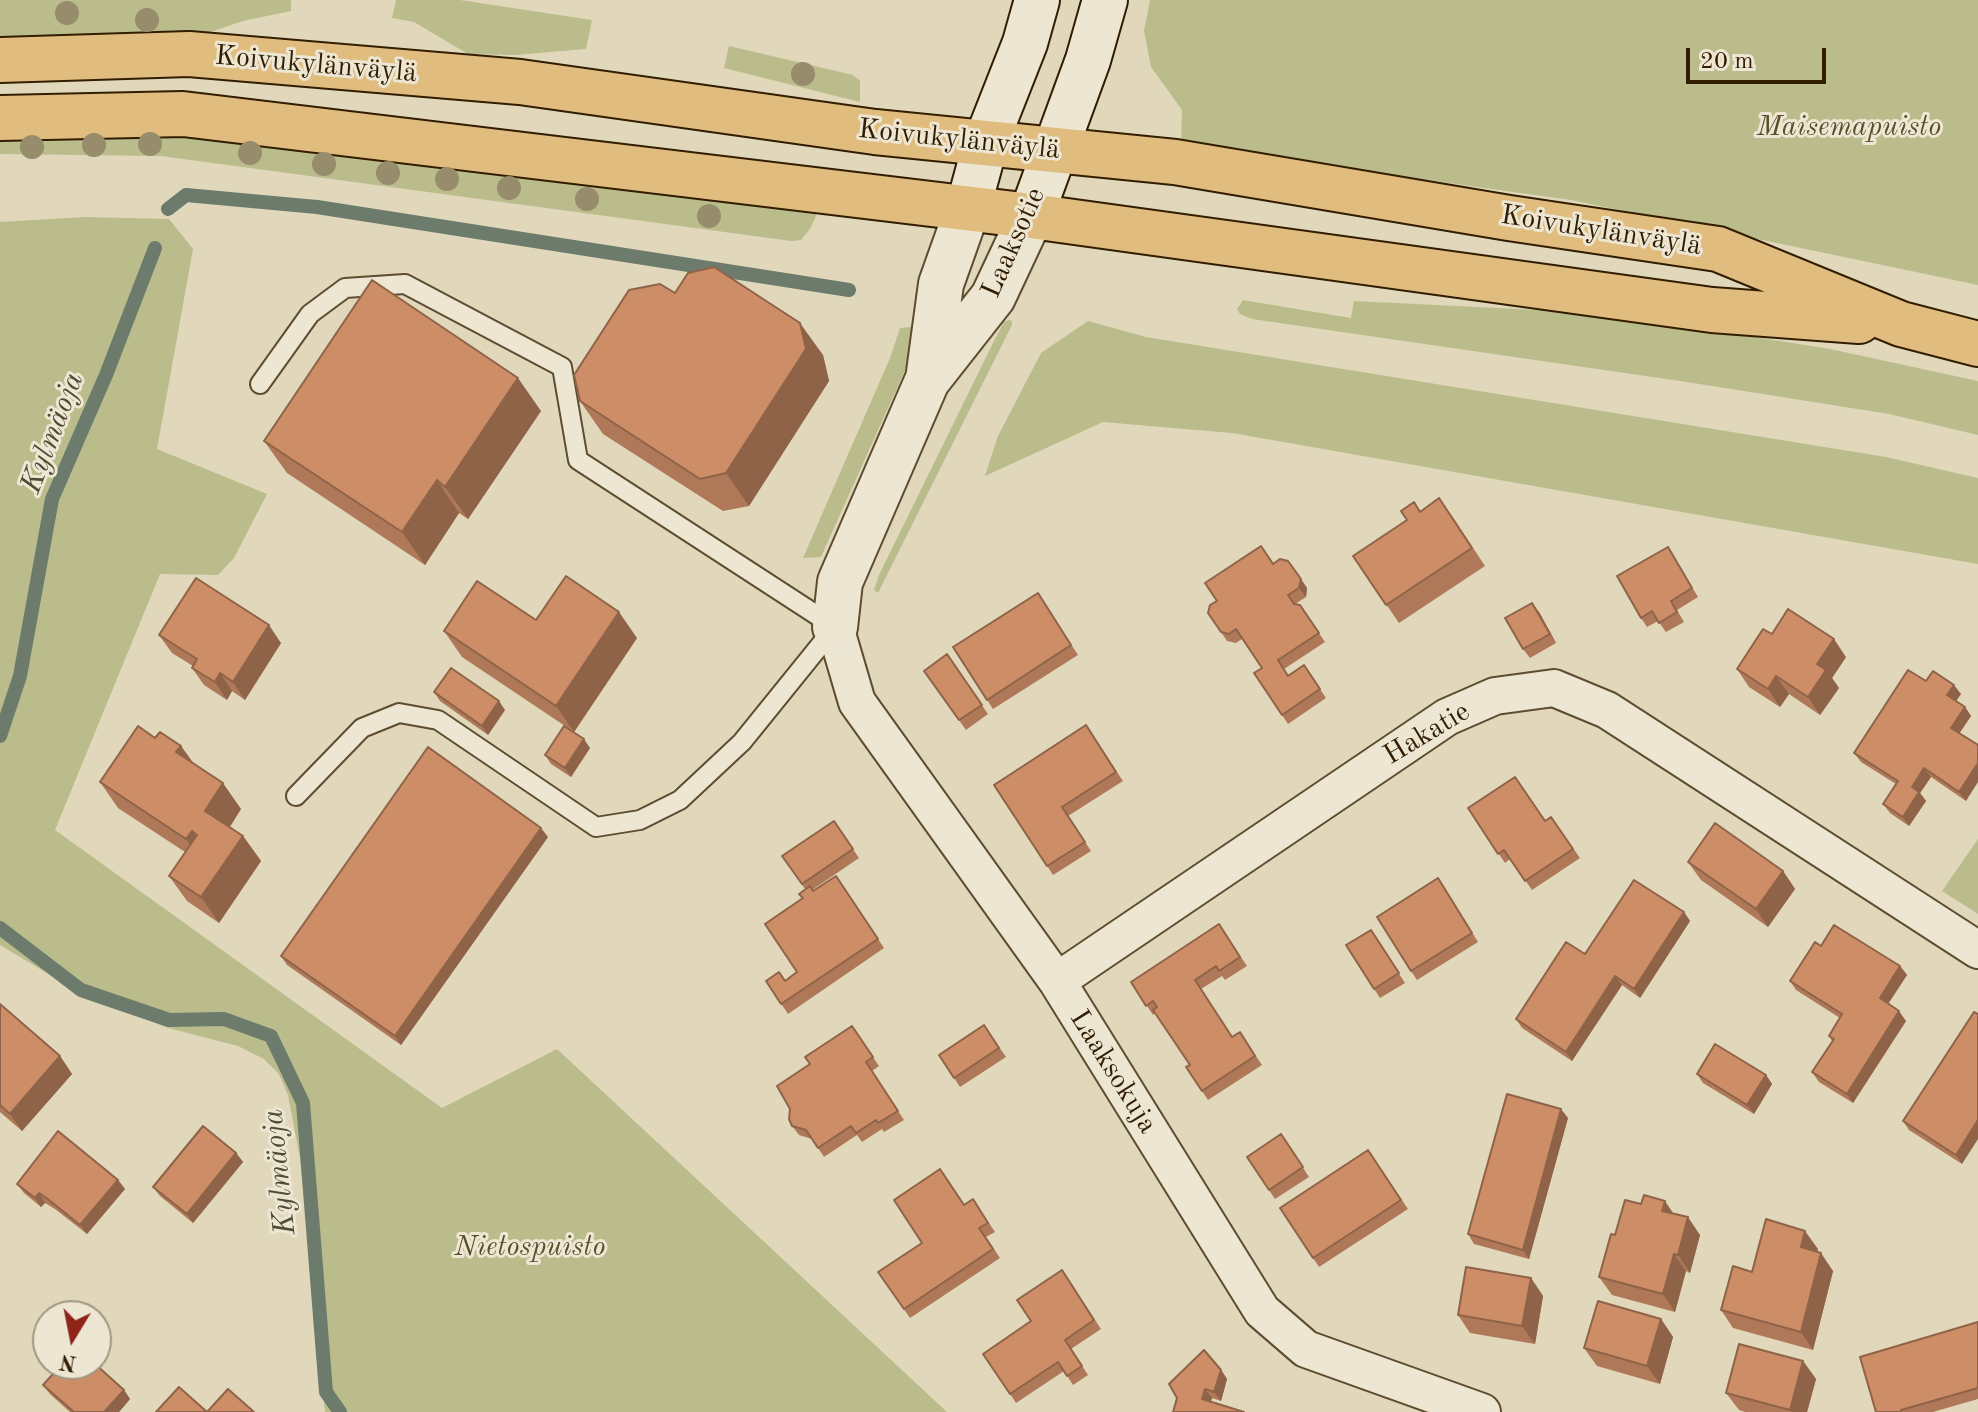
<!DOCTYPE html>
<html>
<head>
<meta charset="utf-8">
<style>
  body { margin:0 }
  #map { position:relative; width:1978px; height:1412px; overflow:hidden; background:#e1d8bb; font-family:"Old Standard TT",serif }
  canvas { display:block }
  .north { position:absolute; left:32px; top:1300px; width:80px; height:80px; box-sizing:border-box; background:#ece6d3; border:2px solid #a2967f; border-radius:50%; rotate:190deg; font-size:22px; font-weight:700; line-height:32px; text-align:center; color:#321d00 }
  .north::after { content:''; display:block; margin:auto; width:28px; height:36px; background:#8f2418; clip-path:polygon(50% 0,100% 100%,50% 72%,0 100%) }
  .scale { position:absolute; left:1686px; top:48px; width:140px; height:36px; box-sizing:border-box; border:4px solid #321d00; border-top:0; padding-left:10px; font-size:24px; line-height:28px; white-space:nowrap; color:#321d00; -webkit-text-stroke:6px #ece6d3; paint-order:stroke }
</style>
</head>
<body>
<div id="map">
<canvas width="1978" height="1412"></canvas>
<div class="north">N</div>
<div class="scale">20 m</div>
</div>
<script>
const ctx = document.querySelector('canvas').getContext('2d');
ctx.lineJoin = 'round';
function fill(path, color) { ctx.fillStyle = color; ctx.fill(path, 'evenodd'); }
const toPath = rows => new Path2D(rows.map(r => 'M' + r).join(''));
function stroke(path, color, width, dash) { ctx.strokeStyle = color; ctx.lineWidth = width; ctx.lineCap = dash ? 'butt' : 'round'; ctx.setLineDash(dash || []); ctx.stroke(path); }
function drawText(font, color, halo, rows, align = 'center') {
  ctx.font = font + ' "Old Standard TT",serif'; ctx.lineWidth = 6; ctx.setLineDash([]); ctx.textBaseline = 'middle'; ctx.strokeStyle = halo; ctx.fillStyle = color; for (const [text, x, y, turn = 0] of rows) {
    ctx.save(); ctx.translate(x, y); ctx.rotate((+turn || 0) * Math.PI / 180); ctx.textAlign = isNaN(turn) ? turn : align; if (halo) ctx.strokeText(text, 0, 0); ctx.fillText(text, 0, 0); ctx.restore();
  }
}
fill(toPath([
  [0,0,291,0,291,11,243,21,195,37,0,42],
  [396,0,460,0,592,20,586,49,515,55,468,54,414,22,392,18],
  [1150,0,1978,0,1978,285,1571,200,1181,146,1182,110,1151,67,1144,31],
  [729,46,853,75,860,81,860,102,724,68],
  [114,128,815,208,816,216,810,229,801,240,791,241,161,156,0,154,0,135],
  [86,217,169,219,193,249,157,449,267,494,234,558,218,575,160,574,55,830,442,1108,557,1049,947,1412,325,1412,300,1158,288,1095,279,1074,264,1059,238,1046,168,1028,75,990,0,945,0,222],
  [1243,300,1351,318,1354,301,1559,311,1698,328,1830,349,1978,381,1978,435,1889,414,1687,382,1252,319,1240,314,1237,309],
  [1009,320,1012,321,1012,325,878,593,874,590,879,575,994,341,1004,322],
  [1088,321,1146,337,1886,457,1978,478,1978,564,1232,433,1103,422,985,476,998,436,1041,353],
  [912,327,914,335,910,359,821,557,803,558,890,358,900,328],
  [1978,839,1978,914,1942,891]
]), '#babc8b');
stroke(toPath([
  [168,209,186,195,317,207,849,290],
  [0,736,20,676,52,499,106,375,155,248],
  [0,928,81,990,169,1020,224,1019,271,1036,303,1103,326,1392,340,1412]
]), '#6d7b6c', 14);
const service = toPath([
  [260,384,310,314,345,288,405,284,562,367,578,460,835,627,742,742,680,800,640,820,596,827,438,720,399,713,362,728,296,796]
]);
const minor = toPath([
  [835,627,857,702,1057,981,1262,1311,1306,1349,1482,1412],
  [1057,981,1447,717,1495,696,1554,688,1607,710,1978,950]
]);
const tertiary = toPath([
  [928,380,941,284,968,208],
  [835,627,840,582,927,381,993,297,1031,216]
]);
const secondary = toPath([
  [968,208,986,142,1025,43,1037,0],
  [1031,216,1088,60,1105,0]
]);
const primary = toPath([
  [0,60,189,54,520,82,875,132,1175,162,1509,218,1718,249,1901,324,1978,344],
  [0,118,183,114,1031,216,1712,310,1859,321]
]);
stroke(service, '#5e4c2f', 22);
stroke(minor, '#5e4c2f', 40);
stroke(tertiary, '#5e4c2f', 48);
stroke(secondary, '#321d00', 48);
stroke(primary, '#321d00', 48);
stroke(service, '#ece6d3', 18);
stroke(minor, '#ece6d3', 36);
stroke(tertiary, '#ece6d3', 44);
stroke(secondary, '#ece6d3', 44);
stroke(primary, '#e0bc7e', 44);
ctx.fillStyle = '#978c6b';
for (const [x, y] of [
  [67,13],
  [147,20],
  [803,74],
  [150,144],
  [94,145],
  [32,147],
  [250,153],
  [324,164],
  [388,173],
  [447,179],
  [509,188],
  [587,199],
  [709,216]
]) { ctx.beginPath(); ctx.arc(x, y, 12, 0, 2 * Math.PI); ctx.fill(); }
fill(toPath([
  [675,293,823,355,829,381,749,506,723,511,603,434,580,401],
  [541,411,468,519,459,513,425,565,287,473,264,441],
  [1420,512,1452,516,1485,566,1399,623,1353,556],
  [1674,557,1698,597,1677,610,1684,622,1666,632,1658,621,1647,627,1641,618],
  [1288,561,1307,588,1306,597,1295,604,1300,605,1325,642,1284,669,1288,675,1304,665,1326,698,1288,724,1254,673,1262,668,1242,639,1236,643,1227,641,1208,613,1273,564],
  [1038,593,1078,655,993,709,953,647],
  [1539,612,1556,643,1530,658,1523,649],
  [536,620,637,638,574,732,462,657,444,631],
  [1772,634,1846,657,1832,678,1839,688,1820,715,1789,694,1780,707,1749,687,1737,669],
  [159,635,281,643,245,700,232,691,227,700,204,685,192,668,193,666,172,653],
  [947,654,988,714,966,730,924,671],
  [1926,681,1961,694,1956,701,1965,707,1971,716,1959,733,1966,801,1931,777,1920,793,1926,801,1909,826,1890,813,1883,804,1896,784,1861,762,1854,753],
  [434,692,505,710,488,735,440,701],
  [1086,725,1123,781,1068,816,1091,851,1053,875,994,785],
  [155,738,181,746,193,763,241,809,230,827,243,836,261,861,219,923,187,901,169,876,185,852,118,808,100,782],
  [590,748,571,777,551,764,545,755],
  [1468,808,1545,821,1551,817,1580,858,1532,890,1510,859,1505,863],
  [834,821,859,858,812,890,813,891,836,876,884,948,788,1014,766,981,785,981,797,972,803,899,805,889,782,856],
  [548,837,401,1045,287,965,281,956],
  [1688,862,1783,871,1795,889,1768,927,1701,880],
  [1438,878,1478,942,1417,980,1411,971],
  [1684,912,1690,921,1640,998,1622,985,1572,1061,1522,1028,1516,1019,1585,954],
  [1219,924,1247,966,1225,980,1222,976,1201,989,1232,1037,1240,1032,1262,1065,1208,1100,1186,1067,1190,1065,1155,1013,1153,1015,1131,982],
  [1371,930,1405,983,1380,998,1374,989],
  [1821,946,1900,966,1907,975,1888,1004,1906,1021,1853,1103,1819,1082,1812,1072,1832,1041,1829,1036,1840,1018,1796,990,1790,981],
  [0,1004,60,1056,72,1074,22,1131,0,1112],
  [1974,1012,1962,1164,1909,1130,1903,1121],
  [984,1025,1006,1057,960,1087,939,1055],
  [852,1026,879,1066,872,1071,904,1120,884,1132,882,1129,862,1142,857,1135,824,1157,812,1139,799,1135,792,1126,810,1064],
  [1697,1074,1766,1075,1772,1084,1754,1114,1703,1083],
  [1568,1118,1529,1259,1474,1244,1468,1234],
  [1281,1134,1309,1177,1275,1199,1269,1190],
  [1368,1150,1408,1209,1319,1267,1280,1208],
  [236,1153,243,1162,193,1223,160,1196,153,1187],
  [118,1180,125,1189,87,1234,55,1209,45,1203,41,1207,24,1193,17,1184],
  [973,1199,995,1232,986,1237,1000,1258,910,1318,878,1272,922,1243,964,1205],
  [1674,1214,1700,1235,1690,1273,1686,1271,1675,1312,1612,1295,1599,1277],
  [1818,1249,1817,1252,1833,1271,1813,1350,1733,1328,1721,1310,1752,1272],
  [1062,1270,1101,1329,1071,1349,1088,1375,1073,1385,1064,1371,1016,1403,983,1354,1031,1321],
  [1531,1278,1543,1296,1535,1344,1470,1333,1458,1315],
  [1661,1319,1673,1337,1660,1384,1597,1366,1584,1348],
  [1978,1322,1978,1399,1933,1412,1876,1412],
  [1803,1361,1816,1379,1807,1412,1745,1412,1739,1410,1726,1393],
  [1221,1370,1227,1379,1221,1401,1212,1398,1211,1401,1177,1398],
  [43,1385,124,1390,130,1399,119,1412,70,1412,50,1394]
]), '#af7959');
fill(toPath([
  [800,323,823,355,829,381,749,506,726,473],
  [518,378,541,411,468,519,445,487],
  [437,480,459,513,425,565,402,532],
  [1301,579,1307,588,1306,597,1299,588],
  [1532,603,1539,612,1556,643,1550,634],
  [619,612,637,638,574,732,556,706],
  [269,625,281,643,245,700,233,682],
  [1834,639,1846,657,1832,678,1839,688,1820,715,1808,697,1817,664],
  [220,673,232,691,227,700,215,682],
  [1776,676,1789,694,1780,707,1768,689],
  [1954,685,1961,694,1954,704,1947,695],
  [499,701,505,710,488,735,482,726],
  [1965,707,1971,716,1957,737,1951,728],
  [584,739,590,748,571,777,565,768],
  [181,746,199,771,176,752],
  [1978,763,1978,782,1966,801,1959,792],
  [1924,768,1931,777,1920,793,1926,801,1909,826,1903,817,1912,787],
  [223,783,241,809,223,837,205,811],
  [541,828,548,837,401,1045,395,1036],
  [192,831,210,856,204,865,186,839],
  [243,836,261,861,219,923,201,897],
  [1783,871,1795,889,1768,927,1756,909],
  [1684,912,1690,921,1640,998,1634,989],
  [1900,966,1907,975,1886,1007,1880,998],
  [1615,976,1622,985,1572,1061,1566,1052],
  [1899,1011,1906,1021,1853,1103,1847,1094],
  [60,1056,72,1074,22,1131,10,1114],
  [1766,1075,1772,1084,1754,1114,1747,1105],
  [1561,1109,1568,1118,1529,1259,1523,1250],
  [1978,1120,1978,1139,1962,1164,1956,1155],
  [236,1153,243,1162,193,1223,187,1214],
  [118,1180,125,1189,87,1234,80,1225],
  [39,1193,45,1203,41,1207,35,1198],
  [1665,1201,1677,1219,1662,1211],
  [1688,1217,1700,1235,1690,1273,1678,1255],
  [1805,1231,1818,1249,1813,1265,1801,1247],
  [1821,1253,1833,1271,1813,1350,1801,1332],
  [1674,1254,1686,1271,1675,1312,1663,1294],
  [1531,1278,1543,1296,1535,1344,1522,1326],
  [1661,1319,1673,1337,1660,1384,1647,1366],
  [1803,1361,1816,1379,1807,1412,1792,1412,1790,1410],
  [1221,1370,1227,1379,1221,1401,1214,1392],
  [1205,1389,1212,1398,1208,1408,1202,1399],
  [124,1390,130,1399,119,1412,104,1412]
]), '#8f6348');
const building = toPath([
  [714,267,800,323,806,349,726,473,700,479,580,401,574,375,629,290,660,284,675,293,688,273,714,267],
  [372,280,518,378,445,487,437,480,402,532,264,441,372,280],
  [1439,498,1472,548,1386,605,1353,556,1407,520,1401,511,1414,502,1420,512,1439,498],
  [1261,546,1273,564,1280,559,1288,561,1301,579,1299,588,1288,595,1294,604,1300,605,1319,633,1278,660,1288,676,1304,665,1320,689,1282,715,1254,673,1262,668,1236,629,1229,634,1221,632,1208,613,1210,605,1217,601,1205,583,1261,546],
  [1668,547,1692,588,1671,601,1677,612,1659,623,1652,611,1641,618,1617,576,1668,547],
  [566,576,619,612,556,706,444,631,477,581,536,620,566,576],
  [196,578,269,625,233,682,220,673,215,682,192,668,197,659,159,635,196,578],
  [1038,593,1071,645,987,700,953,647,1038,593],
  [1532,603,1550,634,1523,649,1505,618,1532,603],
  [1788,609,1834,639,1817,664,1826,670,1808,697,1776,676,1768,689,1737,669,1763,629,1772,634,1788,609],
  [947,654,982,705,959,720,924,671,947,654],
  [451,668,499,701,482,726,434,692,451,668],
  [1908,670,1926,681,1933,671,1954,685,1947,695,1965,707,1951,728,1978,745,1978,763,1959,792,1924,768,1912,787,1919,792,1903,817,1883,804,1898,781,1854,753,1908,670],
  [1086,725,1116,772,1062,807,1085,842,1047,866,994,785,1086,725],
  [138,726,155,738,160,732,181,746,176,752,223,783,205,811,243,836,201,897,169,876,197,835,192,831,186,839,100,782,138,726],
  [564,726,584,739,565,768,545,755,564,726],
  [428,747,541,828,395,1036,281,956,428,747],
  [1515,777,1545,821,1551,817,1573,849,1525,881,1504,850,1498,854,1468,808,1515,777],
  [834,821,853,849,802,884,782,856,834,821],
  [1715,823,1783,871,1756,909,1688,862,1715,823],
  [836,876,878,939,781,1004,766,981,779,972,785,981,797,972,765,924,803,898,799,894,810,886,813,891,836,876],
  [1438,878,1472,933,1411,971,1377,917,1438,878],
  [1634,880,1684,912,1634,989,1615,976,1566,1052,1516,1019,1566,942,1585,954,1634,880],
  [1219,924,1240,957,1219,971,1216,966,1195,980,1232,1037,1240,1032,1255,1056,1202,1091,1186,1067,1190,1065,1153,1010,1157,1007,1153,1001,1146,1006,1131,982,1219,924],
  [1834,925,1900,966,1880,998,1899,1011,1847,1094,1812,1072,1834,1039,1829,1036,1842,1014,1790,981,1815,942,1821,946,1834,925],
  [1371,930,1399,973,1374,989,1346,945,1371,930],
  [0,1004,60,1056,10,1114,0,1105,0,1004],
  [1974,1012,1978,1014,1978,1120,1956,1155,1903,1121,1974,1012],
  [984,1025,999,1048,954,1078,939,1055,984,1025],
  [852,1026,873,1057,866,1062,898,1111,878,1123,876,1120,856,1133,851,1126,818,1148,806,1130,792,1126,789,1119,790,1109,777,1086,810,1064,805,1057,852,1026],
  [1715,1044,1766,1075,1747,1105,1697,1074,1715,1044],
  [1507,1094,1561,1109,1523,1250,1468,1234,1507,1094],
  [203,1126,236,1153,187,1214,153,1187,203,1126],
  [58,1131,118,1180,80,1225,49,1200,39,1193,35,1198,17,1184,58,1131],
  [1281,1134,1303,1167,1269,1190,1247,1157,1281,1134],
  [1368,1150,1401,1200,1313,1258,1280,1208,1368,1150],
  [940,1169,964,1205,973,1199,988,1223,979,1228,993,1249,904,1309,878,1272,922,1243,894,1200,940,1169],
  [1644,1195,1665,1201,1662,1211,1688,1217,1678,1255,1674,1254,1663,1294,1599,1277,1611,1234,1615,1235,1625,1200,1641,1204,1644,1195],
  [1766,1219,1805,1231,1801,1247,1821,1253,1801,1332,1721,1310,1733,1266,1752,1272,1766,1219],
  [1466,1267,1531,1278,1522,1326,1458,1315,1466,1267],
  [1062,1270,1094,1320,1065,1340,1082,1366,1067,1376,1058,1362,1010,1394,983,1354,1031,1321,1017,1300,1062,1270],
  [1598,1301,1661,1319,1647,1366,1584,1348,1598,1301],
  [1978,1322,1978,1388,1901,1410,1901,1412,1876,1412,1860,1357,1978,1322],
  [1739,1344,1803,1361,1790,1410,1726,1393,1739,1344],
  [1204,1350,1221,1370,1214,1392,1205,1389,1202,1399,1244,1412,1173,1412,1177,1398,1169,1384,1204,1350],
  [62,1364,95,1364,124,1390,104,1412,74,1412,43,1385,62,1364],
  [179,1387,207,1412,156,1412,179,1387],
  [228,1389,254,1412,207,1412,228,1389]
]);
fill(building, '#cc8d67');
stroke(building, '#8f6348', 2);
drawText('28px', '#321d00', '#ece6d3', [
  ["Koivukylänväylä",316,65,5],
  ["Koivukylänväylä",959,140,6],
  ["Koivukylänväylä",1601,231,9],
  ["Laaksotie",1014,243,-66],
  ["Hakatie",1427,734,-31],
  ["Laaksokuja",1113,1072,58]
]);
drawText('italic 28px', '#5b4d2a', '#ece6d3', [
  ["Maisemapuisto",1849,128],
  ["Nietospuisto",530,1248]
]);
drawText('italic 30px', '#4f4c36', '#ece6d3', [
  ["Kylmäoja",53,433,-69],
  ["Kylmäoja",280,1172,-96]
]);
</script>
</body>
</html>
